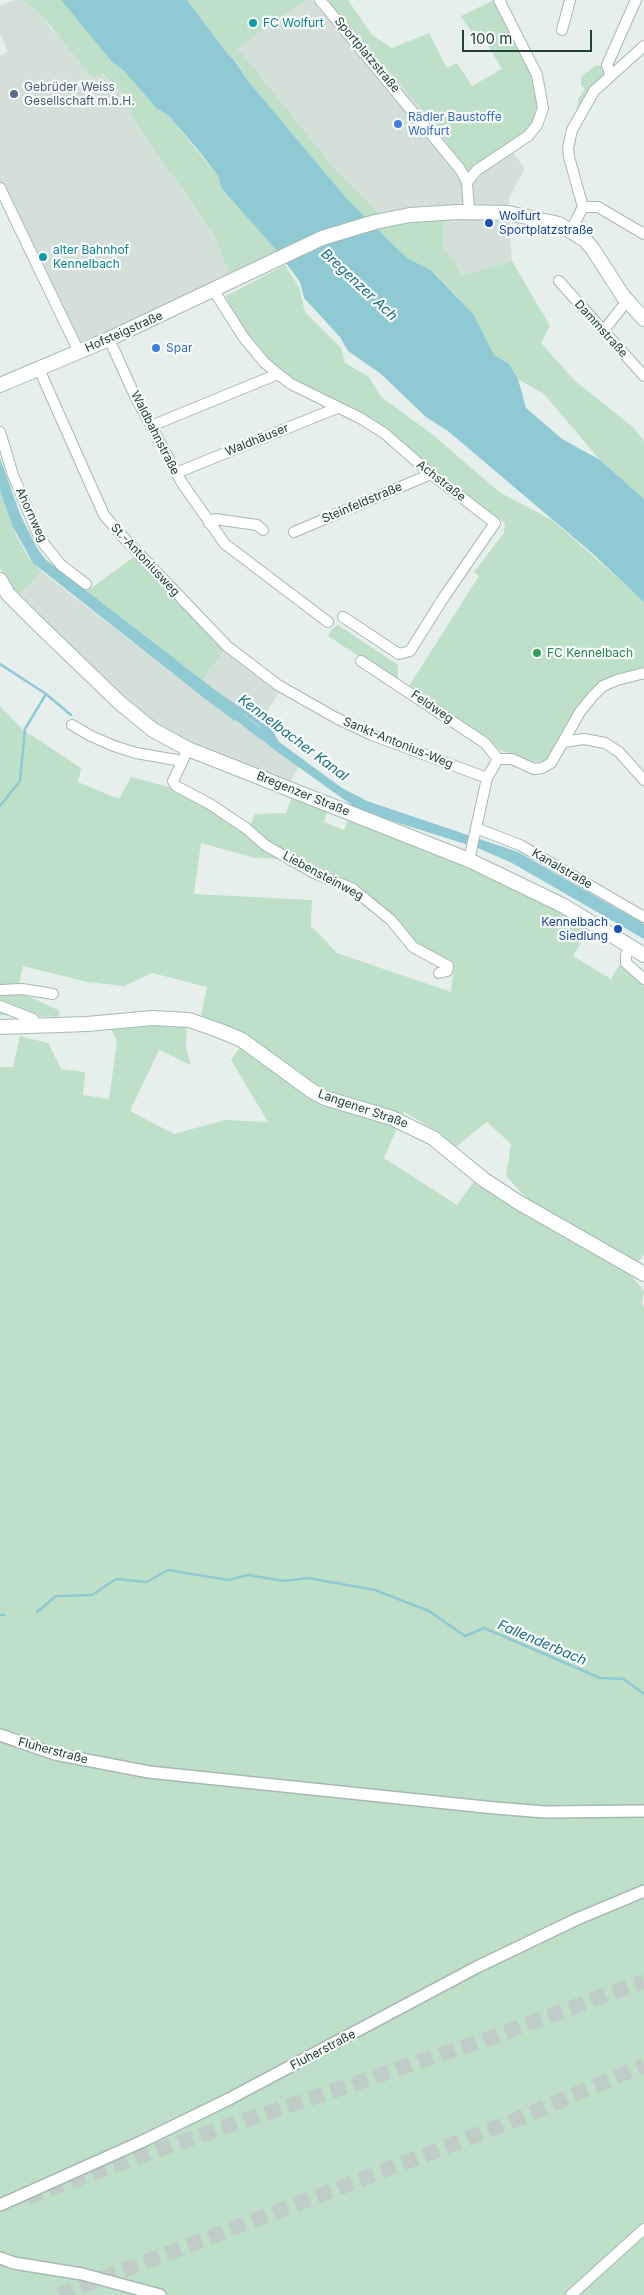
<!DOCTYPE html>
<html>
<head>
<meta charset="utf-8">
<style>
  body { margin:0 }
  #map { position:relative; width:644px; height:2295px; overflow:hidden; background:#e6efeb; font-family:Inter,sans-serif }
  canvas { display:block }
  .scale { position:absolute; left:462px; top:30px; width:130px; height:22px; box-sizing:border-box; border:2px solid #24423a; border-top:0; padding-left:6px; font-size:15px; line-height:18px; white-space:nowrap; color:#24423a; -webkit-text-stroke:4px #f7fbf9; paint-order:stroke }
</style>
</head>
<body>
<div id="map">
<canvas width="644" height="2295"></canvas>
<div class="scale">100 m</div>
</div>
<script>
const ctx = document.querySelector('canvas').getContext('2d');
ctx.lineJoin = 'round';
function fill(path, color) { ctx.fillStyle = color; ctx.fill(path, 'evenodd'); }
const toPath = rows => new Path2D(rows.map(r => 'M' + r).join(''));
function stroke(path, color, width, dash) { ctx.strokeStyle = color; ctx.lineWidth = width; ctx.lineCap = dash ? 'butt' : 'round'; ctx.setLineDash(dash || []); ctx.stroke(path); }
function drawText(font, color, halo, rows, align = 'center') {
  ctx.font = font + ' Inter,sans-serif'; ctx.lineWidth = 4.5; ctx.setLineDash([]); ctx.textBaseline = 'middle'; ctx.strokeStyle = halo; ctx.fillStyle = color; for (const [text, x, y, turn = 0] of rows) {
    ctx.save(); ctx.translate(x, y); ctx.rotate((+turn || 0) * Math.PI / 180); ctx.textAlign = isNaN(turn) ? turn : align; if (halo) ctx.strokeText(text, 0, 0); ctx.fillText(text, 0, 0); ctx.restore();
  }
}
fill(toPath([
  [15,0,22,0,43,17,53,31,102,74,121,93,136,123,214,235,230,275,80,348,0,183,0,56,8,52,0,34,0,6],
  [306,0,321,0,384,73,387,69,395,77,511,149,525,169,509,197,508,212,512,261,462,275,454,260,443,250,383,217,334,168,275,98,236,48],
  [42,572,194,690,225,649,280,691,261,721,271,728,279,742,303,759,288,786,154,728,18,596]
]), '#d4dfda');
fill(toPath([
  [22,0,61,0,112,62,124,71,156,108,169,116,218,176,222,189,277,251,230,275,214,235,136,123,121,93,103,74,93,78,43,17],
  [187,0,306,0,237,48,334,168,383,217,443,215,443,250,454,260,462,275,512,261,550,326,541,343,575,381,634,428,644,441,644,499,600,460,544,394,518,379,509,364,494,355,474,315,432,270,407,258,348,200,248,81,236,61,227,53],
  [321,0,348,0,372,35,392,48,429,33,447,68,457,63,472,86,502,69,486,42,480,45,461,16,494,0,498,0,542,94,537,125,476,173,465,168,447,147,448,142,395,77,387,69,383,73],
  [604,65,606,73,577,110,578,99,585,89,581,86,581,77,595,66],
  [285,265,299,287,305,312,341,348,345,363,369,377,381,397,432,434,499,492,552,520,644,601,644,671,602,685,550,761,529,762,500,750,409,686,479,576,474,572,504,533,505,523,418,459,272,366,248,337,234,315,226,296],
  [0,491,16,535,29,558,42,572,18,596,0,568],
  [134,557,225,649,202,680,86,592],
  [338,625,398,665,398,682,328,636,333,628],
  [0,706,22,729,81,768,78,782,119,799,131,777,176,789,250,827,255,814,286,813,293,794,328,809,324,822,344,830,349,818,467,867,590,927,573,956,611,979,621,963,644,981,644,1255,636,1264,529,1201,506,1176,511,1144,487,1122,453,1149,437,1131,404,1112,384,1158,457,1205,477,1177,623,1266,644,1291,642,1305,644,1307,644,2295,0,2295,0,1067,13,1067,20,1036,48,1043,61,1069,85,1072,83,1095,109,1099,117,1041,110,1027,187,1025,186,1048,191,1065,159,1050,130,1111,174,1134,225,1120,268,1122,231,1060,246,1038,201,1015,207,987,152,973,124,986,88,982,23,966,17,991,60,1011,58,1017,0,1015],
  [201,843,255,858,295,859,393,919,415,945,454,966,451,992,337,953,311,926,312,900,194,894]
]), '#bfe0c8');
fill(toPath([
  [61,0,187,0,227,53,235,61,248,81,348,200,407,258,431,270,474,315,494,355,509,364,518,379,526,408,562,439,600,460,644,499,644,602,592,553,448,431,426,417,381,374,348,351,340,337,304,298,300,282,277,251,222,189,218,176,199,151,169,116,156,108,124,71,112,62],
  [0,458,20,514,37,548,45,559,219,693,261,721,271,728,279,742,342,788,367,801,518,852,644,924,644,939,512,863,478,848,386,819,353,806,272,748,252,731,257,726,263,729,242,713,235,721,204,698,33,563,13,527,0,491]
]), '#8ec9d4');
stroke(toPath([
  [0,664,46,694,71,715],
  [0,806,20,781,25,729,46,694],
  [37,1612,56,1596,92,1595,116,1579,147,1582,168,1570,228,1580,248,1575,284,1581,308,1578,375,1590,429,1611,465,1636,484,1628,600,1678,624,1679,644,1694],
  [0,1615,4,1615]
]), '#8ec9d4', 2.5);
stroke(toPath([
  [229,709,262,735]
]), '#8ec9d4', 9);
stroke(toPath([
  [27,2197,175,2144,490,2038,644,1981],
  [59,2295,508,2123,644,2065]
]), '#bfccc8', 15, [15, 8]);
const minor = toPath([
  [320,0,460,169,467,182,469,212],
  [562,30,570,0],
  [610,74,607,65,636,0],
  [467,182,477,170,528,136,537,125,543,108,537,75,499,0],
  [0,188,79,352],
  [583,207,598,207,644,234],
  [571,230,583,207,569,157,568,148,572,130,594,91,644,46],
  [559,281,644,376],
  [214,291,244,338,264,362,278,374,291,384,360,418,384,433,431,474,495,523,444,597,410,651,399,654,343,617],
  [603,331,627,301],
  [109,339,135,396,182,483,225,544,328,622],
  [39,369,104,515,123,537,227,646,278,685,336,718,372,735,487,778],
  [151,426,278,374],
  [0,432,13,475,40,539,61,565,86,584],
  [176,473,337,408],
  [209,523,215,519,257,525,263,530],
  [294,532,431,474],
  [361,661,485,743,498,759],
  [72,725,91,736,114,746,136,753,182,761],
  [563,742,584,739,605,743,619,752,644,780],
  [188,749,173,781,176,786,210,804,247,829,265,845,314,873,353,889,391,920,413,947,448,966,447,971,439,973],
  [476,828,520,845,644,917],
  [469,860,487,778,498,759,512,759,534,769,542,768,551,763,580,712,592,697,603,686,617,680,644,673],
  [631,946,626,955,626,963,644,979],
  [0,990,22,989,53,994],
  [0,1006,33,1019,36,1026],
  [571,2295,644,2229]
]);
const tertiary = toPath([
  [0,1735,55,1754,149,1772,495,1808,545,1812,644,1811],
  [0,2205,141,2142,229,2099,477,1967,577,1919,644,1891],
  [0,2258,14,2263,82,2274,160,2295]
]);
const secondary = toPath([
  [0,385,109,339,322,238,375,222,410,215,458,212,508,213,559,224,585,240,592,248,623,296,644,319],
  [0,580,8,594,40,626,120,703,153,730,188,749,469,860,564,906,644,955],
  [0,1027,87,1024,153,1018,189,1020,218,1030,242,1040,312,1091,325,1098,392,1118,433,1138,483,1179,518,1202,644,1274]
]);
stroke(minor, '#a8b8b2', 12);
stroke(tertiary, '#a8b8b2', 14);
stroke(secondary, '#a4bbb3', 16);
stroke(minor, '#fff', 10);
stroke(tertiary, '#fff', 11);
stroke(secondary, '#fff', 14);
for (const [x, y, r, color] of [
  [253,23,5,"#0f9aa8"],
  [14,94,5,"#5c6f8a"],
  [398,124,5,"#3f7fe0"],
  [489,223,5,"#1a4fb4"],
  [43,257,5,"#0f9aa8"],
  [156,348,5,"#3f7fe0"],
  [537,653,5,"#2e9e5b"],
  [618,929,5,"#1a4fb4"]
]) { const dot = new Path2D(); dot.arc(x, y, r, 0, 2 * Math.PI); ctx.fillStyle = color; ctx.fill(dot); stroke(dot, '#f7fbf9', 2); }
drawText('12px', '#0d838f', '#f7fbf9', [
  ["FC Wolfurt",263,23],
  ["alter Bahnhof",53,250],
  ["Kennelbach",53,264]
], 'left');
drawText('12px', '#24423a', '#f7fbf9', [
  ["Sportplatzstraße",367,55,50],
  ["Dammstraße",601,329,48],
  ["Hofsteigstraße",124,332,-24],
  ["Waldbahnstraße",155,433,63],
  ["Waldhäuser",257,440,-22],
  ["Achstraße",441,481,38],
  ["Steinfeldstraße",362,503,-23],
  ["Ahornweg",31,515,65],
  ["St.-Antoniusweg",145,560,47],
  ["Feldweg",432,707,34],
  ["Sankt-Antonius-Weg",398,743,22],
  ["Bregenzer Straße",303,794,22],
  ["Kanalstraße",562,869,30],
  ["Liebensteinweg",323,876,28],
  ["Langener Straße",363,1109,19],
  ["Fluherstraße",53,1751,15],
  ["Fluherstraße",323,2050,-28]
]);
drawText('12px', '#4e5e75', '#f7fbf9', [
  ["Gebrüder Weiss",24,87],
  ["Gesellschaft m.b.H.",24,101]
], 'left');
drawText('12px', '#366cbe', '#f7fbf9', [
  ["Rädler Baustoffe",408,117],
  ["Wolfurt",408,131],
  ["Spar",166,348]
], 'left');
drawText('12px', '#164399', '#f7fbf9', [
  ["Wolfurt",499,216],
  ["Sportplatzstraße",499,230],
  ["Kennelbach",608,922,"right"],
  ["Siedlung",608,936,"right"]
], 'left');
drawText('12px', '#27864d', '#f7fbf9', [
  ["FC Kennelbach",547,653]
], 'left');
drawText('italic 14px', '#1c6f80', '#f7fbf9', [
  ["Bregenzer Ach",359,285,43],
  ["Kennelbacher Kanal",293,738,37],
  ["Fallenderbach",542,1643,23]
]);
</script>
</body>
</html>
